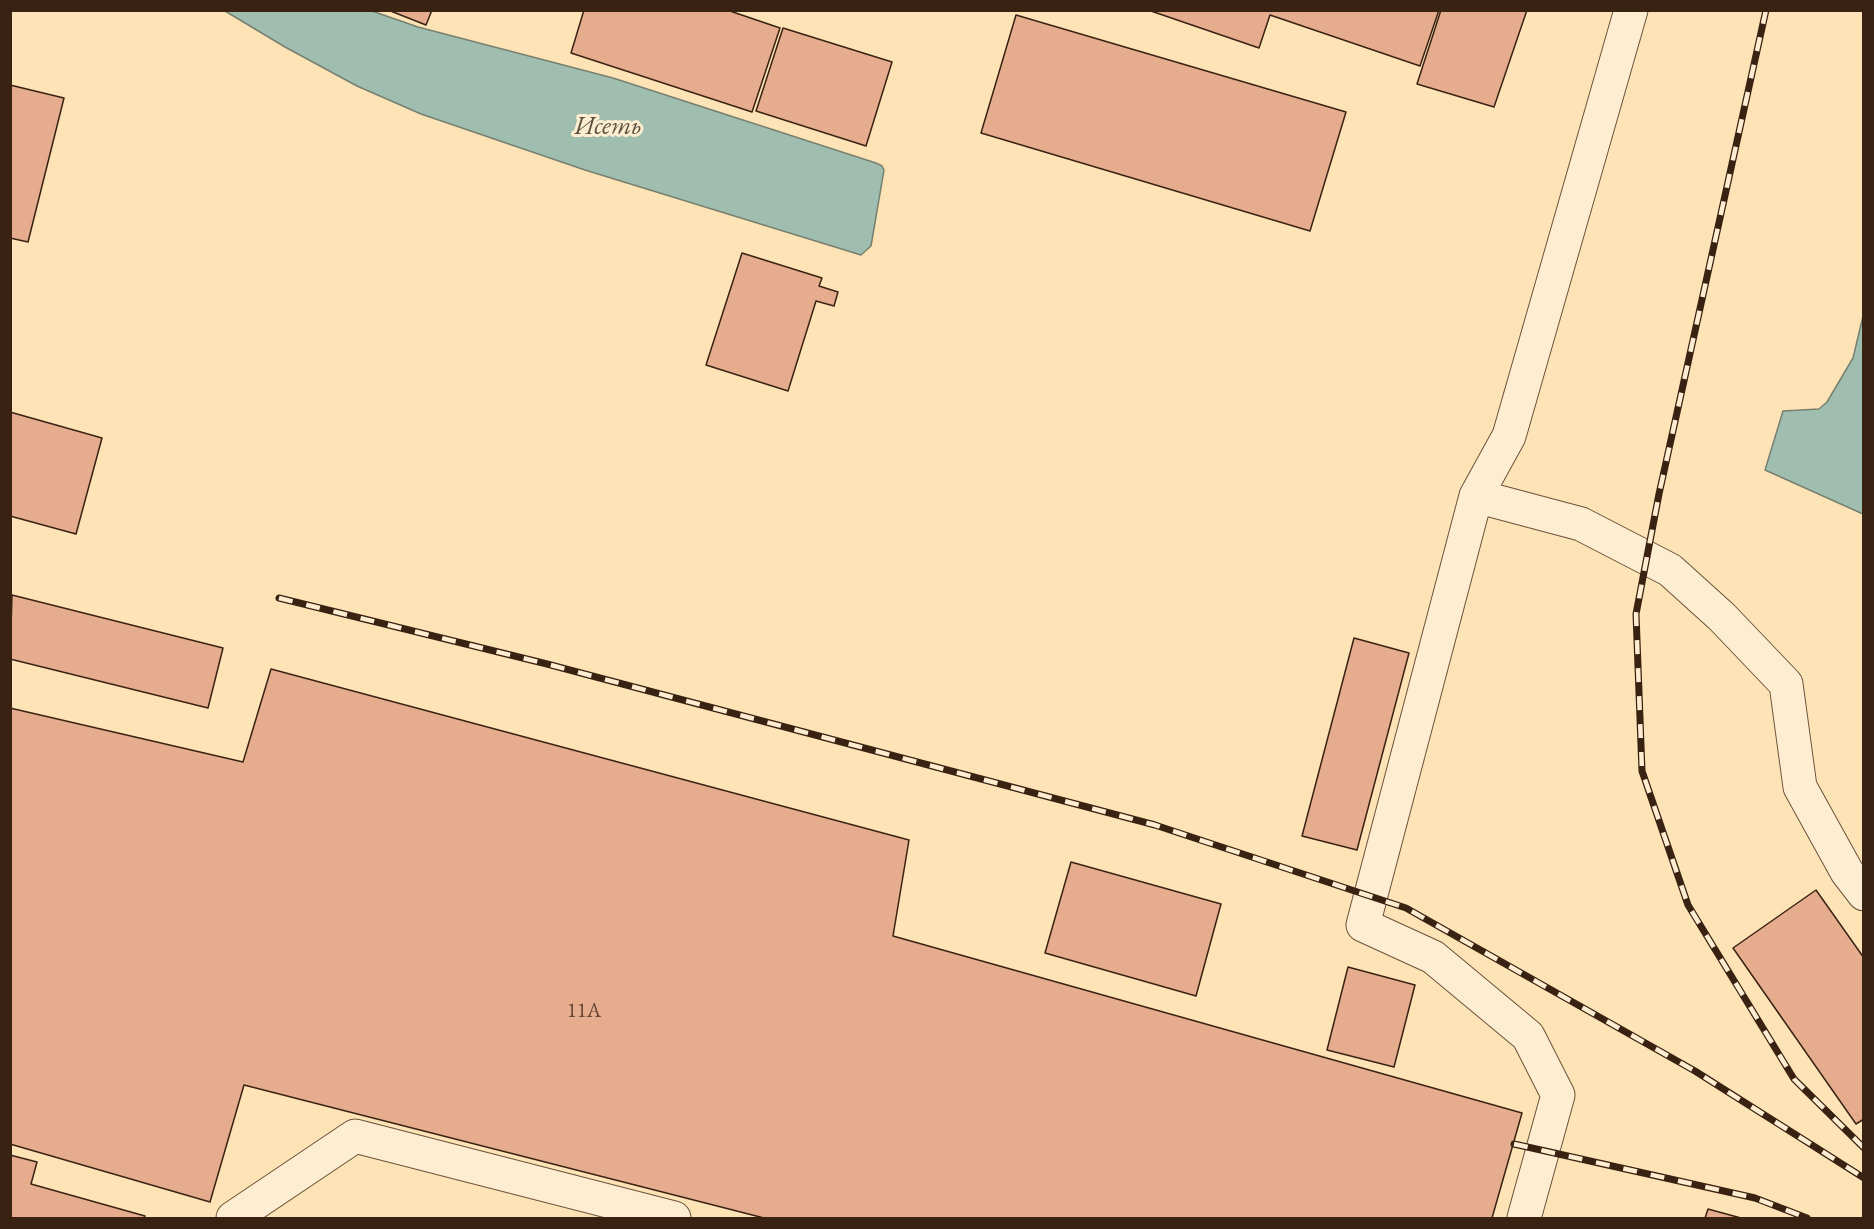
<!DOCTYPE html>
<html>
<head>
<meta charset="utf-8">
<style>
  body { margin:0 }
  #map { position:relative; width:1874px; height:1229px; overflow:hidden; background:#fee3b6; font-family:"EB Garamond",serif }
  canvas { display:block }
  .frame { position:absolute; inset:0; border:12px solid #3a2212; pointer-events:none }
</style>
</head>
<body>
<div id="map">
<canvas width="1874" height="1229"></canvas>
<div class="frame"></div>
</div>
<script>
const ctx = document.querySelector('canvas').getContext('2d');
ctx.lineJoin = 'round';
function fill(path, color) { ctx.fillStyle = color; ctx.fill(path, 'evenodd'); }
const toPath = rows => new Path2D(rows.map(r => 'M' + r).join(''));
function stroke(path, color, width, dash) { ctx.strokeStyle = color; ctx.lineWidth = width; ctx.lineCap = dash ? 'butt' : 'round'; ctx.setLineDash(dash || []); ctx.stroke(path); }
function drawText(font, color, halo, rows, align = 'center') {
  ctx.font = font + ' "EB Garamond",serif'; ctx.lineWidth = 6; ctx.setLineDash([]); ctx.textBaseline = 'middle'; ctx.strokeStyle = halo; ctx.fillStyle = color; for (const [text, x, y, turn = 0] of rows) {
    ctx.save(); ctx.translate(x, y); ctx.rotate((+turn || 0) * Math.PI / 180); ctx.textAlign = isNaN(turn) ? turn : align; if (halo) ctx.strokeText(text, 0, 0); ctx.fillText(text, 0, 0); ctx.restore();
  }
}
const water = toPath([
  [225,11,372,11,418,27,613,78,876,163,882,166,884,170,871,246,861,255,585,170,421,114,357,86,285,47,225,11],
  [1863,316,1863,514,1765,470,1783,411,1819,409,1827,402,1853,358,1863,316]
]);
fill(water, '#a0beaf');
stroke(water, '#778070', 1.5);
const building = toPath([
  [388,10,432,10,426,25,388,10],
  [584,10,727,10,780,28,752,112,571,53,584,10],
  [1148,10,1439,10,1420,66,1270,15,1259,48,1148,10],
  [1441,10,1527,10,1494,107,1417,84,1441,10],
  [1016,15,1346,112,1310,231,981,133,1016,15],
  [783,28,892,62,866,146,756,111,783,28],
  [10,85,64,98,28,242,10,238,10,85],
  [742,253,822,278,819,286,838,292,834,306,816,301,788,391,706,365,742,253],
  [10,412,102,438,76,534,10,516,10,412],
  [12,595,223,648,208,708,10,659,12,595],
  [1354,638,1409,653,1357,850,1302,836,1354,638],
  [271,669,909,840,893,936,1522,1113,1492,1218,764,1218,244,1085,210,1202,10,1144,10,708,243,762,271,669],
  [1071,862,1221,904,1196,996,1045,953,1071,862],
  [1816,890,1864,958,1864,1119,1856,1124,1733,948,1816,890],
  [1348,967,1415,985,1394,1067,1327,1050,1348,967],
  [10,1155,37,1162,31,1184,145,1216,144,1218,10,1218,10,1155],
  [1708,1209,1741,1218,1705,1218,1708,1209]
]);
fill(building, '#e5ac8d');
stroke(building, '#3a2212', 1.5);
const minor = toPath([
  [1476,496,1581,524,1670,570,1722,617,1786,684,1800,787,1847,872,1864,894],
  [233,1218,355,1136,674,1218],
  [1524,1218,1558,1095,1528,1036,1433,957,1363,925,1476,496,1509,436,1631,10]
]);
stroke(minor, '#6b523b', 35);
stroke(minor, '#feedd0', 33);
const rail = toPath([
  [1766,10,1659,494,1636,614,1642,771,1688,905,1794,1079,1864,1148],
  [279,598,547,664,1155,825,1406,908,1695,1071,1864,1178],
  [1514,1144,1755,1198,1807,1218]
]);
stroke(rail, '#3a2212', 7);
stroke(rail, '#feedd0', 4.5, [14]);
drawText('21px', '#654431', null, [
  ["11А",584,1011]
]);
drawText('italic 26px', '#595141', '#feedd0', [
  ["Исеть",608,127]
]);
</script>
</body>
</html>
